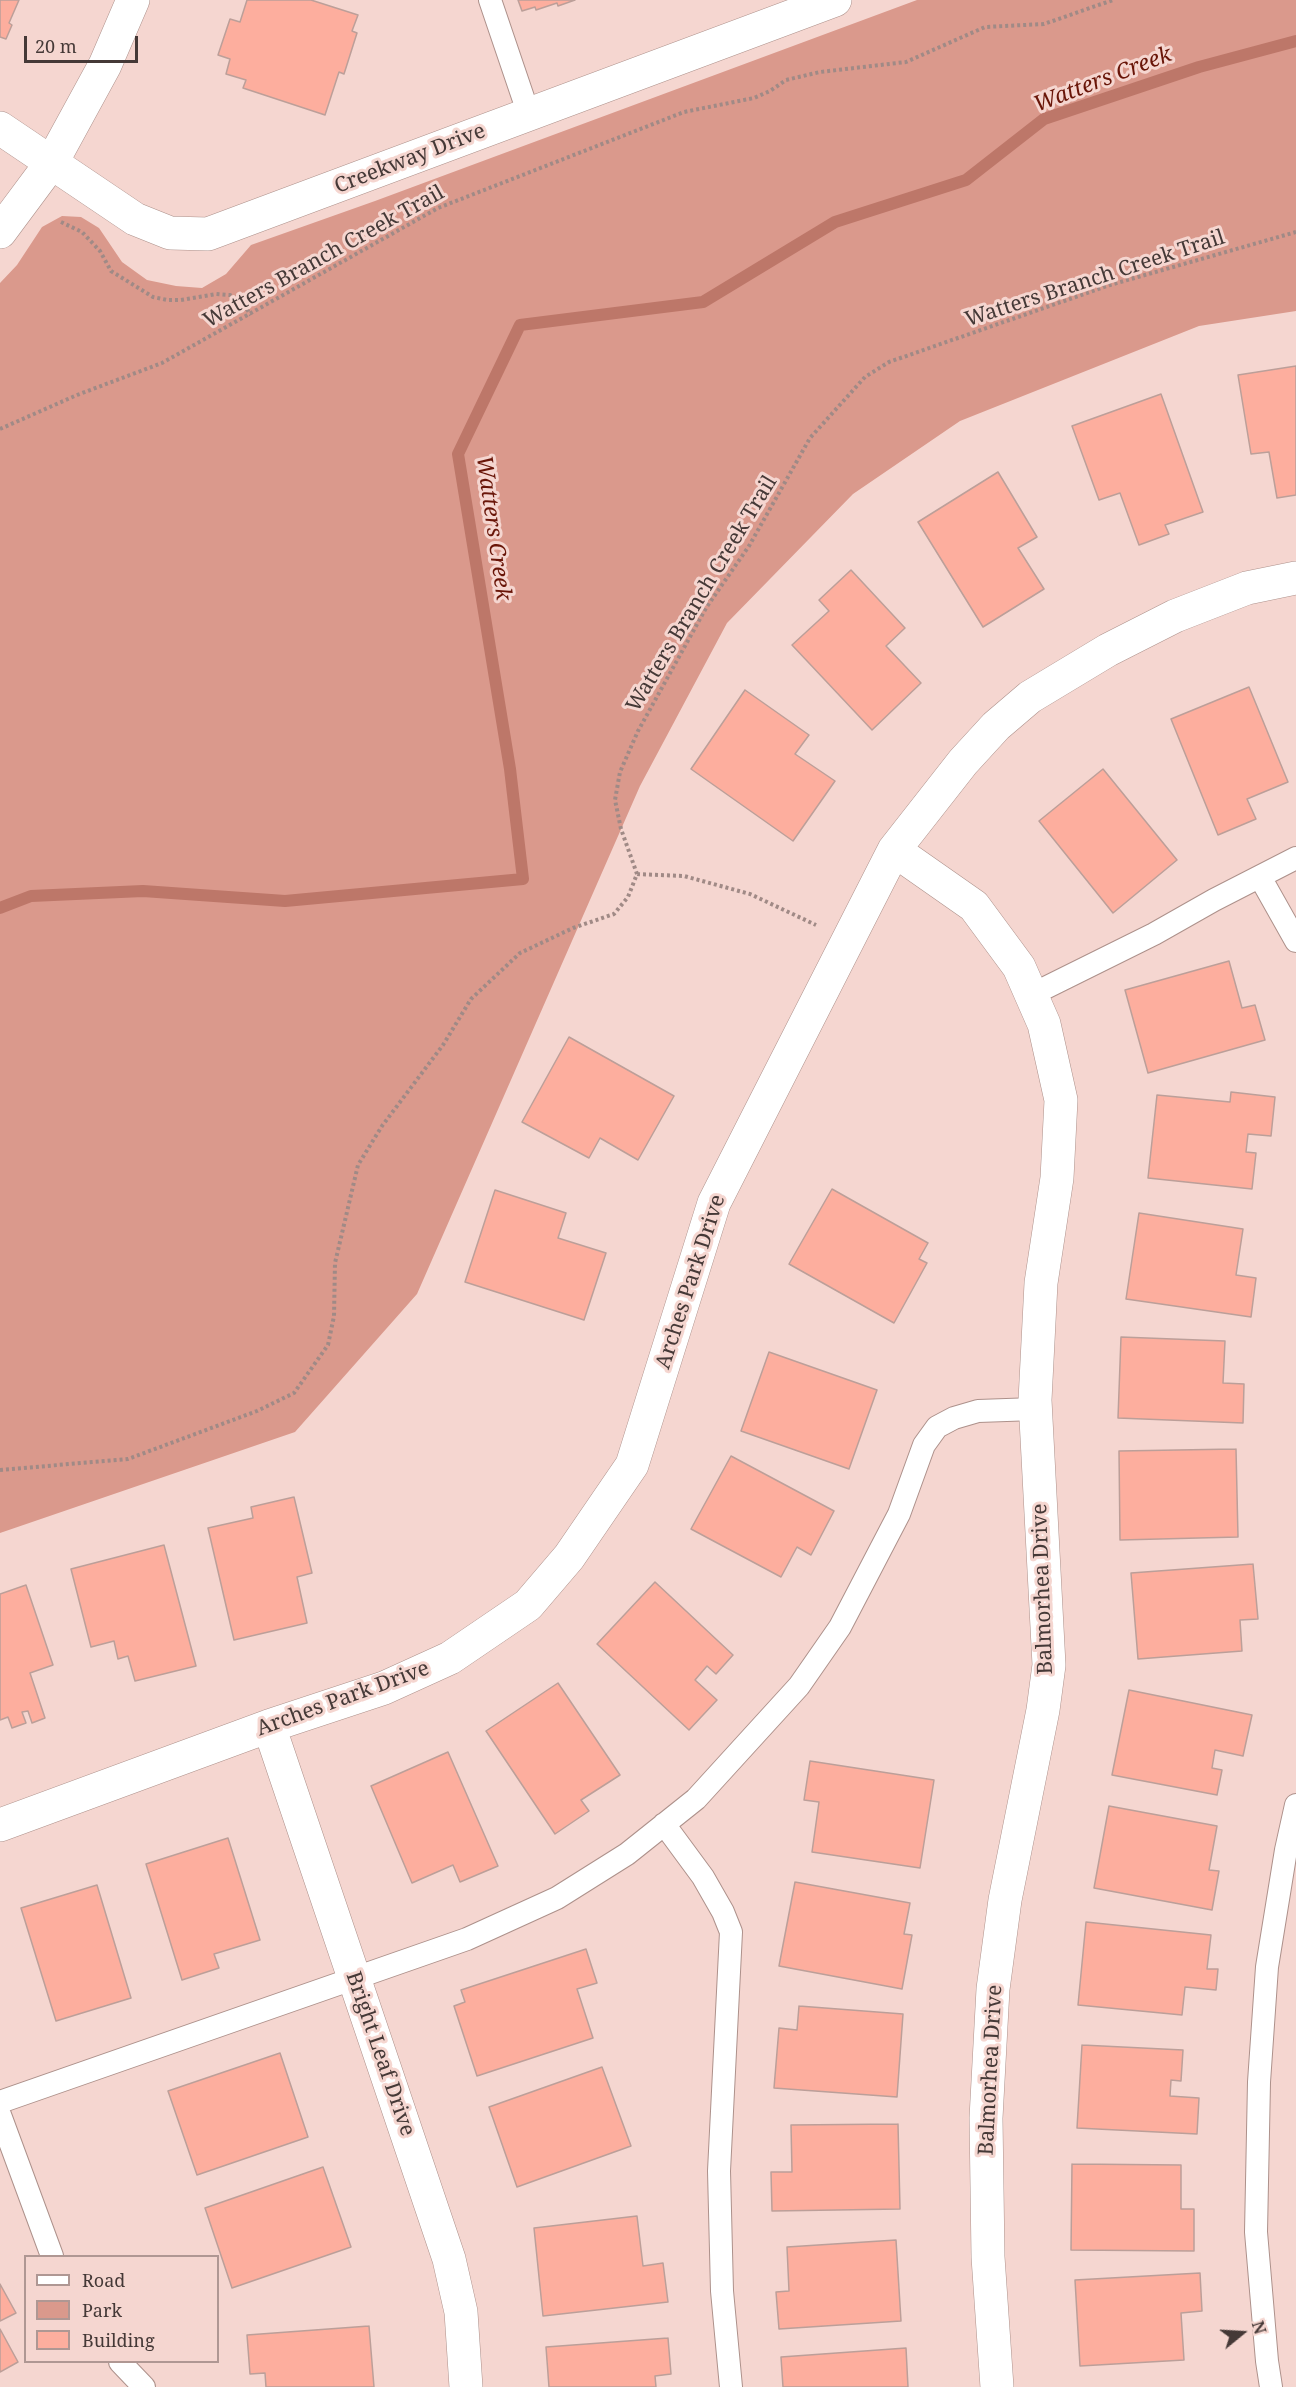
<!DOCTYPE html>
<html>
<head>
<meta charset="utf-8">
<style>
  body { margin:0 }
  #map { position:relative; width:1296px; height:2387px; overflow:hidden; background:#f5d6d0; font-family:"Noto Serif",serif }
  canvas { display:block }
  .legend { position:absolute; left:24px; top:2255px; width:195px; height:108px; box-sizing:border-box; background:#f5d6d0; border:2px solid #af9793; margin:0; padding:8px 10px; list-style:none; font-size:18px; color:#453937 }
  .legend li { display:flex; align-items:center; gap:12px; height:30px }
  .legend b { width:30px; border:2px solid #af9793 }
  .north { position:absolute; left:1212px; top:2303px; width:60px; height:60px; -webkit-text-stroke:4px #f5d6d0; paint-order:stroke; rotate:72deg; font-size:16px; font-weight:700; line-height:24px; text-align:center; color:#453937 }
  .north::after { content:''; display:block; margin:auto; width:21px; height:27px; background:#453937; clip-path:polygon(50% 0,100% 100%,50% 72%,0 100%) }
  .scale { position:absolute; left:24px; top:36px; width:114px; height:27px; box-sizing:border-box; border:3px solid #453937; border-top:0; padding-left:8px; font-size:18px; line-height:21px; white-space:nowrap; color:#453937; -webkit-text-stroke:4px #f5d6d0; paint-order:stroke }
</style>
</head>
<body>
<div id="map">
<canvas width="1296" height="2387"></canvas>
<ul class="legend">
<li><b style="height:8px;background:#fff"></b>Road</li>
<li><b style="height:16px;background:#da998c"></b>Park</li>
<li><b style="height:16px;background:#fdae9e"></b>Building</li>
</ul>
<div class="north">N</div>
<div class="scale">20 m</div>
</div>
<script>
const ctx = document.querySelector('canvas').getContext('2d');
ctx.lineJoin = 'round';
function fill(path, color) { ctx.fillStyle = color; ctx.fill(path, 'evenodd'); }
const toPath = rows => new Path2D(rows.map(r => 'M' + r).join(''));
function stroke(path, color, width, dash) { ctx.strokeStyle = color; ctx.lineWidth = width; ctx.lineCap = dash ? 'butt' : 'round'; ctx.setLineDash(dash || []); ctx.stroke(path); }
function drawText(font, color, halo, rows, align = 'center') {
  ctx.font = font + ' "Noto Serif",serif'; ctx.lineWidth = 6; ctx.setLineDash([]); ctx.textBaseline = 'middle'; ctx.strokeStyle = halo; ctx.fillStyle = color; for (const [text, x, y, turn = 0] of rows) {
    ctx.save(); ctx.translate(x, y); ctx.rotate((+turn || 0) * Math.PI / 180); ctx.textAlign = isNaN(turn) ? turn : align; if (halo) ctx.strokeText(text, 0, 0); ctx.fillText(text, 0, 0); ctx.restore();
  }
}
fill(toPath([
  [917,0,1296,0,1296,311,1199,326,960,421,853,494,727,623,640,786,417,1294,295,1432,0,1533,0,283,17,265,42,227,62,216,81,217,99,228,122,262,147,280,176,286,202,288,226,274,251,245,375,201]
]), '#da998c');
stroke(toPath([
  [0,908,31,896,143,891,285,901,523,879,510,769,458,454,520,325,703,302,835,222,966,180,1044,119,1199,67,1296,41]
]), '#bd7769', 12);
const building = toPath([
  [0,0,19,0,9,23,12,25,6,39,0,37,0,0],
  [247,0,311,0,358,15,352,31,357,33,344,74,339,72,325,115,243,88,246,80,226,74,230,59,218,55,230,19,240,22,247,0],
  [518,0,575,0,558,6,557,3,536,10,535,7,522,11,518,0],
  [1296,366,1296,495,1277,498,1269,452,1251,454,1238,375,1296,366],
  [1161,394,1203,512,1165,525,1169,534,1139,545,1120,493,1099,500,1072,426,1161,394],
  [998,472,1037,537,1018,548,1044,589,983,627,918,522,998,472],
  [851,570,905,628,886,646,921,683,872,730,792,645,829,611,819,600,851,570],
  [1249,687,1288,782,1247,799,1256,819,1218,835,1171,719,1249,687],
  [745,690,809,735,795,754,835,781,793,841,691,769,745,690],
  [1103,769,1177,860,1113,913,1039,821,1103,769],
  [1229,961,1242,1008,1255,1005,1265,1040,1148,1073,1125,990,1229,961],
  [569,1037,674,1096,638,1160,600,1138,589,1158,522,1122,569,1037],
  [1231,1092,1275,1097,1271,1136,1248,1134,1246,1152,1256,1153,1252,1189,1148,1178,1157,1095,1230,1102,1231,1092],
  [832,1189,928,1243,919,1259,927,1263,894,1323,789,1264,832,1189],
  [495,1190,566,1213,558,1238,606,1253,584,1320,465,1282,495,1190],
  [1139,1213,1243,1229,1236,1275,1256,1278,1251,1317,1126,1299,1139,1213],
  [1121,1337,1225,1341,1223,1383,1244,1384,1243,1423,1118,1418,1121,1337],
  [769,1352,877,1390,849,1469,741,1431,769,1352],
  [1236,1449,1238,1537,1120,1540,1119,1451,1236,1449],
  [731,1456,834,1511,811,1555,797,1547,781,1577,691,1529,731,1456],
  [294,1497,312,1573,297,1577,307,1623,234,1640,208,1528,253,1518,251,1507,294,1497],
  [164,1545,196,1666,135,1681,128,1656,118,1659,114,1641,91,1647,71,1569,164,1545],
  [1253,1564,1258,1619,1240,1620,1242,1651,1138,1659,1131,1573,1253,1564],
  [655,1582,733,1655,716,1674,707,1666,695,1680,717,1700,689,1730,597,1644,655,1582],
  [26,1585,53,1665,30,1673,45,1718,32,1723,28,1711,22,1712,26,1723,12,1728,8,1717,0,1720,0,1594,26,1585],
  [558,1683,620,1775,581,1800,589,1811,555,1834,486,1731,558,1683],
  [1129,1690,1252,1715,1243,1756,1215,1750,1212,1768,1222,1770,1217,1795,1112,1775,1129,1690],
  [448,1752,498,1866,460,1882,453,1865,412,1883,371,1786,448,1752],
  [810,1761,934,1780,920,1868,812,1852,819,1802,804,1800,810,1761],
  [1109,1806,1217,1826,1209,1870,1219,1871,1212,1910,1094,1888,1109,1806],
  [228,1838,260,1940,214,1954,219,1968,182,1980,146,1864,228,1838],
  [795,1882,910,1903,904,1934,912,1935,902,1989,779,1966,795,1882],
  [97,1885,131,1998,56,2021,21,1908,97,1885],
  [1086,1922,1211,1935,1207,1969,1218,1969,1216,1990,1185,1987,1182,2015,1078,2005,1086,1922],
  [586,1949,597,1983,577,1989,593,2038,477,2076,454,2006,465,2002,461,1990,586,1949],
  [799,2006,903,2014,897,2097,774,2088,779,2028,797,2030,799,2006],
  [1082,2045,1183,2050,1181,2081,1171,2080,1170,2096,1199,2098,1197,2134,1077,2128,1082,2045],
  [280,2053,308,2137,197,2175,168,2091,280,2053],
  [602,2067,631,2146,517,2187,489,2107,602,2067],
  [898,2124,900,2209,772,2211,771,2172,792,2172,791,2125,898,2124],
  [1072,2164,1181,2165,1181,2209,1194,2209,1194,2251,1071,2250,1072,2164],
  [323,2167,351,2247,232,2288,205,2208,323,2167],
  [637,2216,643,2266,663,2263,668,2302,543,2316,534,2228,637,2216],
  [896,2240,901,2321,779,2329,776,2292,789,2291,787,2247,896,2240],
  [1200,2273,1202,2311,1181,2313,1184,2360,1080,2366,1075,2280,1200,2273],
  [0,2284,16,2313,0,2321,0,2284],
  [369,2326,374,2387,266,2387,265,2373,250,2374,247,2335,369,2326],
  [0,2329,18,2362,0,2372,0,2329],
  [668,2338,671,2374,655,2376,656,2387,549,2387,546,2347,668,2338],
  [906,2348,908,2387,783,2387,781,2357,906,2348]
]);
fill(building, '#fdae9e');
stroke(building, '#bc9f99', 1.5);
const lane = toPath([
  [490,0,529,115],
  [1260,877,1296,941],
  [1031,995,1154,934,1214,900,1296,858],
  [664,1824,703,1877,723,1912,731,1932,719,2171,722,2291,731,2387],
  [0,2102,467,1939,557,1898,627,1854,696,1799,799,1686,840,1627,899,1514,924,1445,937,1427,954,1418,978,1411,1035,1409],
  [0,2115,52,2256],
  [120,2362,144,2387],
  [1271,2387,1267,2361,1256,2232,1259,2082,1267,1967,1286,1850,1296,1805]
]);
const street = toPath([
  [0,128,135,219,170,233,208,234,835,0],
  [0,232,52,162,105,65,133,0],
  [894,850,974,906,1019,967,1044,1024,1061,1100,1057,1178,1041,1283,1035,1400,1049,1665,1043,1710,1005,1900,993,1989,986,2118,988,2257,997,2387],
  [269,1726,449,2259,461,2312,466,2387],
  [0,1825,269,1726,384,1688,450,1658,528,1605,569,1557,632,1465,714,1203,894,850,963,762,996,726,1030,697,1108,650,1175,616,1247,588,1296,578]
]);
stroke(lane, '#ad918b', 24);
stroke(street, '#ad918b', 34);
stroke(toPath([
  [61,222,82,232,100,251,111,271,153,297,167,300,181,300,216,294,230,295,241,301,251,315],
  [0,429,77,395,162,363,438,208,684,112,754,98,770,91,786,80,820,72,906,62,985,27,1044,24,1113,0],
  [637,874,684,876,750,894,816,925],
  [0,1470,128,1459,257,1411,294,1393,328,1345,334,1316,335,1263,358,1165,382,1126,443,1045,471,999,520,953,573,928,614,914,628,897,637,874,621,829,615,800,620,772,638,731,706,608,749,546,810,438,865,377,889,362,1110,285,1296,232]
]), '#a08a86', 4, [3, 3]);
stroke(lane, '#fff', 22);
stroke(street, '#fff', 33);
drawText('21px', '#453937', '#f5d6d0', [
  ["Creekway Drive",410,159,-21],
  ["Watters Branch Creek Trail",324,257,-29],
  ["Watters Branch Creek Trail",1095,279,-18],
  ["Watters Branch Creek Trail",702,594,-59],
  ["Arches Park Drive",691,1282,-72],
  ["Balmorhea Drive",1043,1589,-92],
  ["Arches Park Drive",343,1699,-20],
  ["Bright Leaf Drive",380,2054,71],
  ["Balmorhea Drive",991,2070,-87]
]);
drawText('italic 22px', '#691508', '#f5d6d0', [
  ["Watters Creek",1103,80,-21],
  ["Watters Creek",493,528,82]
]);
</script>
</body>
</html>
